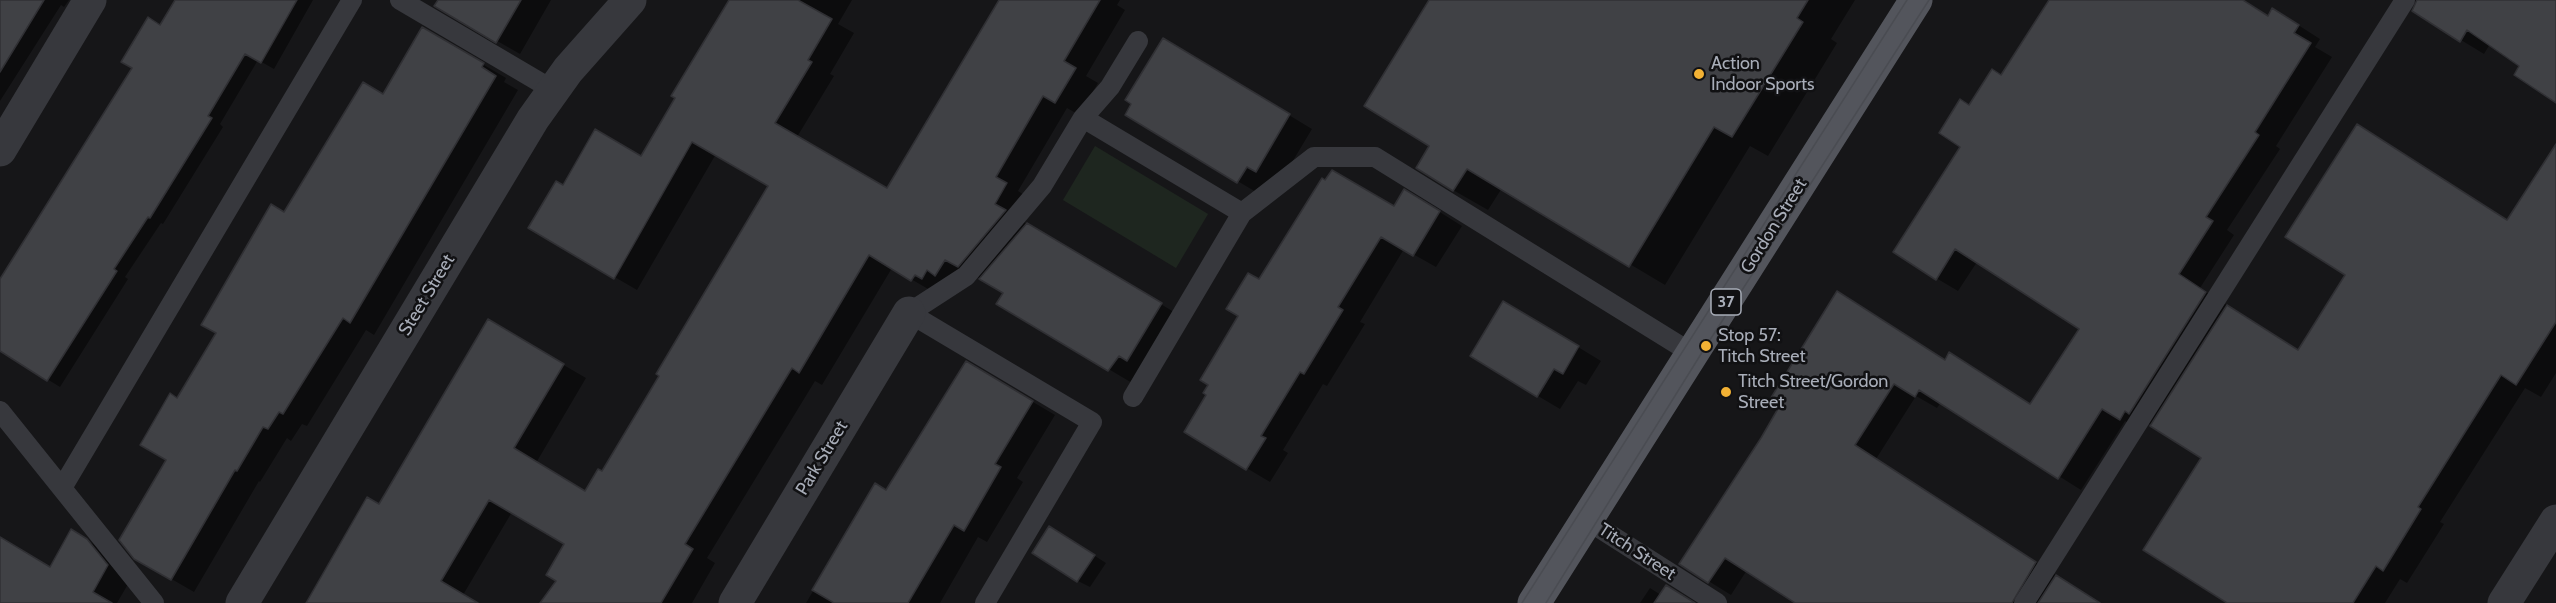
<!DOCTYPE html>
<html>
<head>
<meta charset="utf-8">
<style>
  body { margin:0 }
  canvas { display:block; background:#161618 }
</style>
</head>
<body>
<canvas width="2556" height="603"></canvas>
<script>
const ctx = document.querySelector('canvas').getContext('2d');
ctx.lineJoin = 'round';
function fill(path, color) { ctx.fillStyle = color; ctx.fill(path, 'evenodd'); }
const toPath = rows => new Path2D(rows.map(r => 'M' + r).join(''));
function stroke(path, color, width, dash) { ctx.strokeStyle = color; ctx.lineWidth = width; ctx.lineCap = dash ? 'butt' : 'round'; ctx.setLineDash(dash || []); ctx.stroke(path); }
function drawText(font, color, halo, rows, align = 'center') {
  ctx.font = font + ' Cabin,sans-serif'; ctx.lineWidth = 5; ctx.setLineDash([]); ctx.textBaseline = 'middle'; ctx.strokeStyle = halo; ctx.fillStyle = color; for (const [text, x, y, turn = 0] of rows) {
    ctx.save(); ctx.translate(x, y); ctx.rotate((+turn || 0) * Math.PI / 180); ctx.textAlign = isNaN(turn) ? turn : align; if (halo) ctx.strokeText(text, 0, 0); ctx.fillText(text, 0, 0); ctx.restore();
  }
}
fill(toPath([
  [1095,146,1208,214,1176,268,1063,200]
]), '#1e261f');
fill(toPath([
  [0,0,69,0,64,7,61,5,0,101],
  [176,0,313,0,274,69,258,60,220,124,223,127,163,224,161,223,125,277,128,279,60,387,0,350,0,282],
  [440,0,551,0,520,54,436,6],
  [732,0,852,0,838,24,854,33,830,74,834,76,797,137,887,190,1006,0,1120,0,1117,5,1125,10,1086,76,1098,83,1079,115,1067,108,1018,191,1029,198,1017,218,1184,318,1132,383,998,303,1005,292,968,272,935,293,892,268,822,385,815,381,707,558,715,563,692,603,544,603,558,580,566,543,512,512,463,595,476,603,307,603,380,506,488,321,586,378,536,463,586,492,603,473,770,186,716,154,637,290,530,228,564,187,641,158],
  [1430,0,1855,0,1831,39,1837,43,1768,156,1750,146,1665,285,1502,188,1488,210,1453,190,1431,145],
  [2051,0,2242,0,2269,17,2295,23,2320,39,2315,47,2332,57,2276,146,2280,149,2227,230,2234,235,2200,288,2299,351,2508,221,2556,147,2556,373,2541,397,2525,388,2440,522,2444,524,2407,583,2400,579,2385,603,2230,603,2204,458,2148,423,2142,432,2125,421,2081,490,1941,402,1937,408,1916,396,1876,459,2099,603,1798,603,1747,570,1731,595,1681,564,1762,439,1946,361,2031,405,2081,329,1977,262,1958,291,1936,278,1970,107,2002,77],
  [2433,0,2556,0,2556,101,2521,66,2490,44,2484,54,2461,40],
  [423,29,506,78,504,82,518,90,374,335,366,330,307,426,302,424,291,441,287,438,260,482,259,481,194,592,135,558,168,460,178,400,284,214,384,96],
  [1186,53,1312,129,1279,184,1261,195,1127,115,1133,103],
  [1427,204,1462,226,1436,267,1404,249,1360,322,1365,324,1327,386,1323,384,1283,450,1288,453,1270,482,1186,432,1208,394,1260,281,1395,208],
  [1527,316,1601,361,1586,385,1578,381,1560,409,1538,396],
  [967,363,1055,415,1017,478,1023,482,987,542,978,537,940,603,806,603,876,485,887,491],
  [72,531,110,554,131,579,117,603,0,603,0,539,50,568],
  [1062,535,1106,563,1090,587,1078,581],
  [1650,588,1661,595,1694,603,1640,603]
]), '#0007');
const building = toPath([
  [0,0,44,0,0,72,0,0],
  [175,0,297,0,261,63,245,54,208,116,212,118,150,218,148,217,114,269,117,271,47,381,0,351,0,279,132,68,121,62,148,17,160,25,175,0],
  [438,0,521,0,496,43,434,6,438,0],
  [729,0,798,0,832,19,808,60,812,62,775,123,887,188,999,0,1100,0,1064,61,1076,68,1055,103,1043,96,996,177,1007,183,995,204,1006,210,958,267,945,260,935,276,927,270,922,279,915,275,911,281,869,255,799,373,792,368,685,544,693,549,661,603,540,603,556,581,546,575,564,544,489,500,441,581,478,603,306,603,367,497,379,504,488,319,564,364,514,448,585,491,598,469,602,471,659,376,656,374,768,186,692,142,614,279,528,228,556,181,563,185,595,129,641,156,675,98,671,96,729,0],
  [1429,0,1808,0,1797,18,1803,22,1732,137,1714,127,1629,267,1467,169,1453,191,1416,168,1429,146,1364,106,1429,0],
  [2049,0,2243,0,2268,16,2272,8,2299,25,2294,33,2311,43,2255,132,2259,135,2206,217,2213,221,2179,274,2206,292,2129,414,2125,411,2120,420,2102,409,2058,479,1919,390,1915,397,1894,384,1855,445,2036,562,2012,603,1795,603,1725,558,1708,583,1679,564,1761,438,1779,407,1769,401,1837,291,1945,360,1949,352,2030,404,2079,329,1955,249,1936,280,1893,252,1960,147,1939,133,1960,99,1969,105,1992,69,2001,75,2049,0],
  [2417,0,2556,0,2556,103,2514,75,2519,66,2467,30,2460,42,2412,11,2417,0],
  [422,27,484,63,482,67,496,76,350,323,343,318,283,414,279,412,268,429,263,427,237,471,235,470,171,580,134,559,119,540,166,460,140,445,170,393,177,398,216,333,201,325,271,204,284,212,363,82,383,94,422,27],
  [1163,38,1290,114,1256,172,1247,167,1237,183,1125,115,1131,104,1125,100,1163,38],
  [2357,124,2507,220,2556,144,2556,322,2516,385,2501,375,2418,507,2421,509,2383,571,2376,566,2353,603,2227,603,2143,550,2201,458,2150,426,2227,305,2298,350,2345,275,2285,237,2357,124],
  [1332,170,1394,206,1404,189,1440,211,1413,256,1381,237,1338,307,1343,310,1304,374,1300,372,1261,436,1266,438,1246,470,1184,432,1206,395,1203,393,1208,385,1200,380,1238,316,1226,309,1248,273,1259,279,1322,178,1325,180,1332,170],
  [1027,223,1162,303,1127,361,1119,356,1108,371,996,304,1003,293,979,279,1027,223],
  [1503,301,1579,346,1563,374,1554,369,1537,397,1470,356,1503,301],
  [966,361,1033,401,995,464,1001,467,964,531,954,525,908,603,834,603,812,590,875,483,886,490,966,361],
  [1049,526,1095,555,1077,582,1032,553,1049,526],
  [71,529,87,539,108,565,93,592,112,603,0,603,0,537,50,567,71,529],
  [2056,575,2100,603,2038,603,2056,575],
  [1666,585,1695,603,1654,603,1666,585]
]);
fill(building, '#404145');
stroke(building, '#303034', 1.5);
stroke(toPath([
  [400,0,553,90],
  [1083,118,1242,213,1314,157,1375,157,1693,354],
  [1133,397,1242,213],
  [0,411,154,603],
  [62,488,352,0],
  [1587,520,1717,603],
  [985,603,1092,422,909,313,966,276,1042,186,1083,118,1110,87,1138,41],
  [2024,603,2405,0]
]), '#37383d', 20);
stroke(toPath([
  [0,150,90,0],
  [242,603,533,119,568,70,630,0],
  [735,603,909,313],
  [2504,603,2556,521]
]), '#37383d', 33);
stroke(toPath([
  [1534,603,1916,0]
]), '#53555c', 33);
stroke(toPath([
  [1522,603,1907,0],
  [1546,603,1706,346,1929,0]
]), '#4a4c52', 1.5);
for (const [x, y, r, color] of [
  [1699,74,6,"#f2b134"],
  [1706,346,6,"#f2b134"],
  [1726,392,6,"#f2b134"]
]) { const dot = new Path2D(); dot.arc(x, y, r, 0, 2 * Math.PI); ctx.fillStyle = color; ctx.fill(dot); stroke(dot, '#111113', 2); }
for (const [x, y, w] of [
  [1726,302,30]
]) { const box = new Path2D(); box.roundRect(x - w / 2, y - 13, w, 26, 4.5); ctx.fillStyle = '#111113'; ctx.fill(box); stroke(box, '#a8adb8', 1.5); }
drawText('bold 16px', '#a8adb8', null, [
  ["37",1726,302]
]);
drawText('18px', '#a8adb8', '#111113', [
  ["Action",1711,64],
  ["Indoor Sports",1711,85],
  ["Stop 57:",1718,336],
  ["Titch Street",1718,357],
  ["Titch Street/Gordon",1738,382],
  ["Street",1738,403]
], 'left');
drawText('18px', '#a8adb8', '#111113', [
  ["Gordon Street",1774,226,-58],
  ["Steet Street",427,295,-59],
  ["Park Street",822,458,-59],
  ["Titch Street",1637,552,33]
]);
</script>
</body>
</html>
